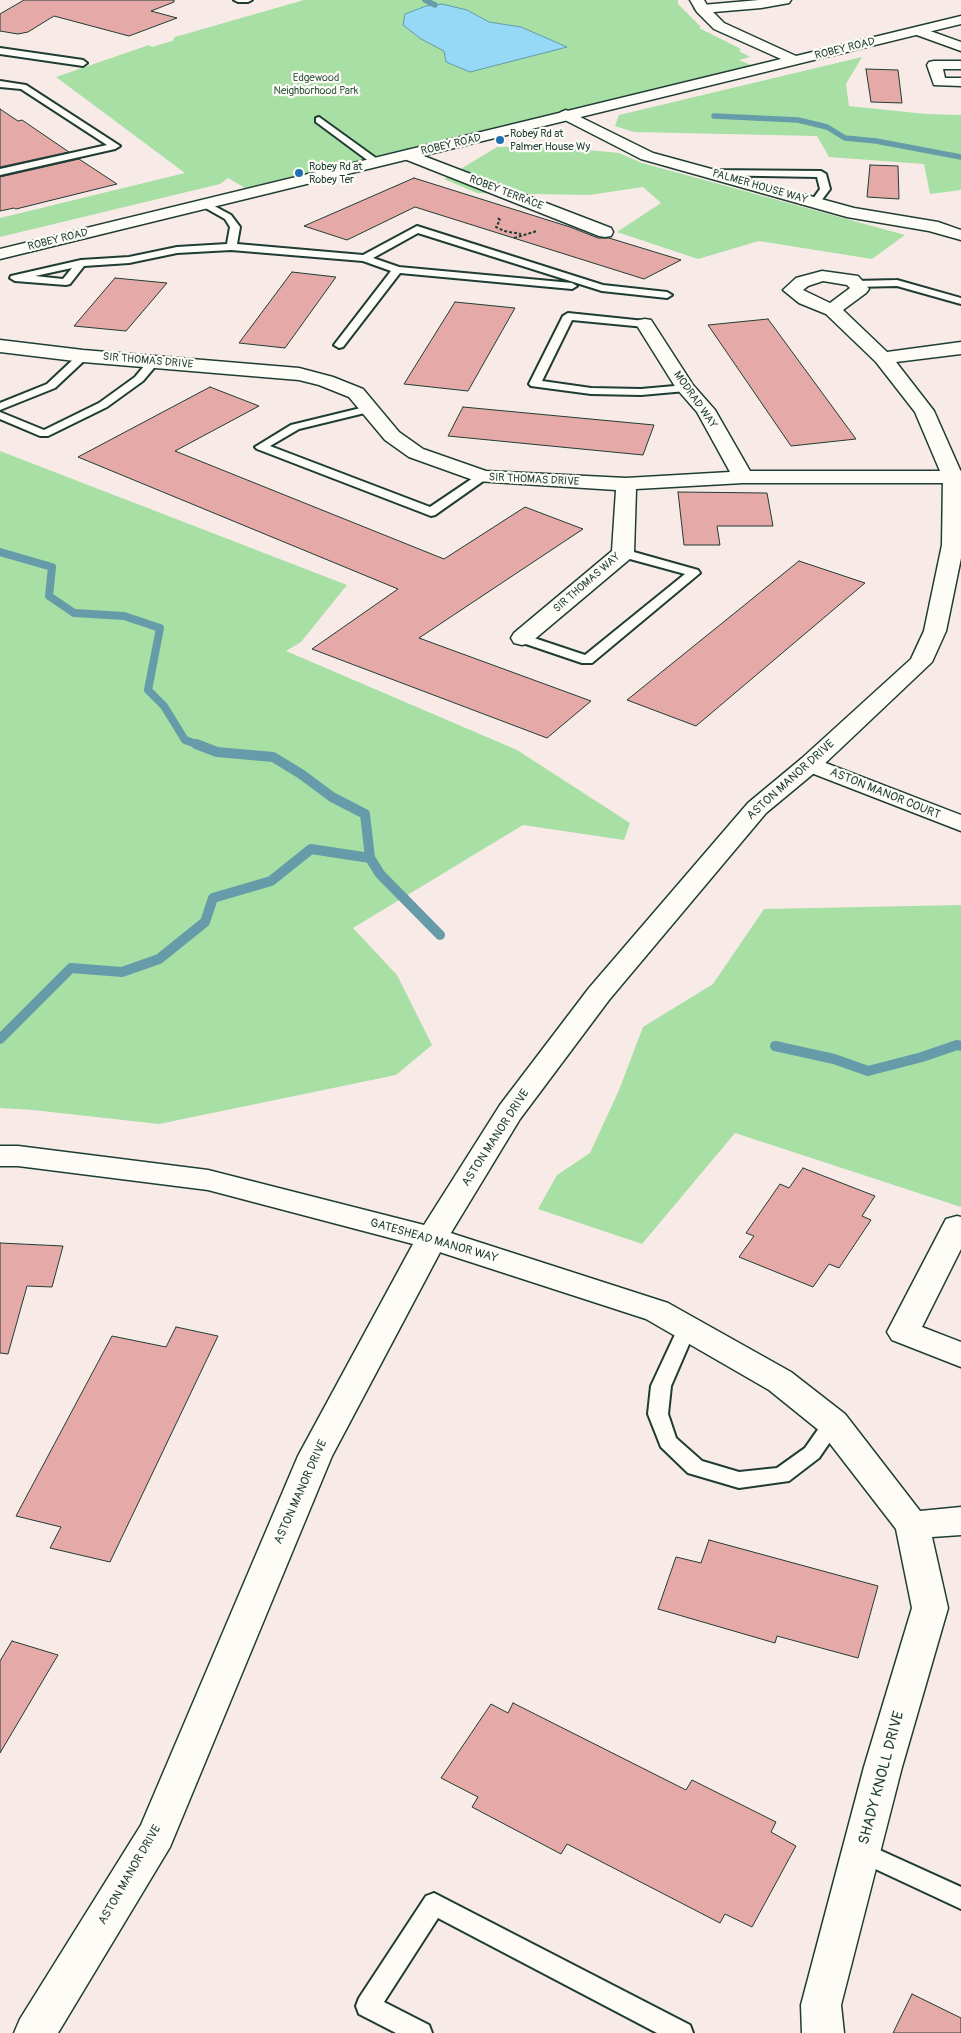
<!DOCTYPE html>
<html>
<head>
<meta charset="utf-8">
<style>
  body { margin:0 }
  canvas { display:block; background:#f8ebe7 }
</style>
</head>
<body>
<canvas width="961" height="2033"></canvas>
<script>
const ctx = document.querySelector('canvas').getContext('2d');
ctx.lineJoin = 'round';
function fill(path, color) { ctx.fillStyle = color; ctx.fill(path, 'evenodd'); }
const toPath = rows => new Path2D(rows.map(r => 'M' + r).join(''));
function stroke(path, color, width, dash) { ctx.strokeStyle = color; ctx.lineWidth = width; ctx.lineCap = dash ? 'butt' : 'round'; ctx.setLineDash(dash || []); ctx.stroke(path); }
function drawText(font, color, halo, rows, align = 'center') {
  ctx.font = font + ' Pangolin,sans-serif'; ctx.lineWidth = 4.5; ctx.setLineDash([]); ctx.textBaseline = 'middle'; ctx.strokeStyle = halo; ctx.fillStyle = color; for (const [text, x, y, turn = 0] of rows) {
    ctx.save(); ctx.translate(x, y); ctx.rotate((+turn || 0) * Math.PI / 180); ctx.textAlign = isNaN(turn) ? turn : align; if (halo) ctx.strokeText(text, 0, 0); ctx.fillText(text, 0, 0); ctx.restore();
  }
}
fill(toPath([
  [304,0,678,0,678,4,701,27,699,28,741,49,739,51,750,57,739,60,751,65,245,188,228,178,220,184,0,237,0,218,185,173,56,77,149,45,152,47,172,41,175,37],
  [862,57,846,84,849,106,926,114,961,115,961,190,930,194,924,164,829,157,817,136,634,132,615,126,619,115],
  [548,146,619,153,642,163,905,235,872,259,759,241,698,259,617,232,661,203,643,187,589,195,477,193,444,179,497,147],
  [0,451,347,585,301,642,286,651,517,750,630,823,624,840,523,825,353,928,397,975,432,1045,396,1075,159,1124,33,1110,0,1108],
  [961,905,961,1207,735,1133,642,1244,538,1209,557,1175,590,1153,619,1090,643,1027,713,984,764,909]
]), '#a7dfa4');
const water = toPath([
  [442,4,467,10,489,22,521,27,567,47,470,72,446,62,444,51,421,39,403,25,405,14,426,6,442,4]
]);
fill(water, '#96d9f7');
stroke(water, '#669ba9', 1);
stroke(toPath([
  [425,0,435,5],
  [714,116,798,120,827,127,845,138,876,141,961,157]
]), '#669ba9', 5.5);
stroke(toPath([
  [0,552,52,567,49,596,74,613,124,616,160,628,148,690,164,706,185,740,199,745]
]), '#669ba9', 8);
stroke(toPath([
  [196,744,217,752,273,757,301,774,332,797,365,814,370,858,380,874,440,935],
  [0,1039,71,968,122,972,159,959,205,922,213,898,271,881,311,849,370,858],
  [775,1046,834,1059,868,1071,922,1057,957,1045,961,1046]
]), '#669ba9', 10);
const building = toPath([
  [24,0,174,0,174,2,151,11,177,18,129,36,54,16,28,32,18,34,0,31,0,14,24,0],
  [866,69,898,70,902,103,871,102,866,69],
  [0,109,18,121,22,120,69,152,0,167,0,109],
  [79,159,117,184,16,209,14,208,0,211,0,177,79,159],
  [870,165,898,166,899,199,867,197,870,165],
  [414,178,570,227,598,238,609,238,681,260,644,279,415,207,347,240,304,226,414,178],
  [292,272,336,277,285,348,239,343,292,272],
  [115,278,167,283,126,331,74,326,115,278],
  [455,302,515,308,468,391,404,384,455,302],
  [768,319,856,439,791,446,708,325,768,319],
  [210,387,259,406,175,451,444,559,525,507,583,529,419,638,591,701,547,738,312,649,398,589,78,457,210,387],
  [463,407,654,425,643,455,448,436,463,407],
  [678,492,767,493,773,526,717,526,720,545,684,545,678,492],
  [799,561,865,583,696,726,627,700,799,561],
  [803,1168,875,1196,862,1216,871,1220,839,1268,829,1264,813,1287,739,1257,754,1236,746,1233,780,1184,789,1188,803,1168],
  [0,1243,63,1246,52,1287,27,1286,8,1354,0,1353,0,1243],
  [176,1327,218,1336,110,1562,50,1548,61,1527,16,1516,112,1336,166,1347,176,1327],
  [709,1540,878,1586,858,1658,777,1636,775,1643,658,1609,676,1557,701,1563,709,1540],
  [12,1641,58,1655,0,1753,0,1661,12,1641],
  [513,1703,686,1790,692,1780,776,1822,771,1832,796,1846,752,1927,725,1914,720,1923,567,1844,561,1854,472,1807,478,1797,441,1778,491,1704,508,1713,513,1703],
  [912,1994,961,2018,961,2033,893,2033,912,1994]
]);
fill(building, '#e5a9a8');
stroke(building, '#1f3d34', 1);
const lane = toPath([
  [234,0,252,0,248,2,238,2,234,0],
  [0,48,83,60,87,63,83,66,0,54,0,48],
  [0,81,26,85,120,146,115,149,0,175,0,169,107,145,21,89,0,87,0,81],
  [319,117,380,161,380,165,374,165,316,122,316,118,319,117],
  [709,170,821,171,826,174,830,189,818,205,815,206,810,203,820,189,817,177,706,175,706,171,709,170],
  [205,201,231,215,240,227,237,244,363,255,417,226,603,285,667,292,672,295,667,298,602,291,418,233,373,258,399,267,572,283,577,286,572,289,400,273,343,347,339,348,334,345,391,271,363,261,231,250,177,253,129,263,84,266,70,284,66,285,15,281,10,278,11,276,81,260,129,257,177,247,227,244,230,227,225,219,202,206,202,202,205,201],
  [72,268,63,279,35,276,72,268],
  [897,280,961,298,961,304,897,286,855,287,850,284,855,281,897,280],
  [568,313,645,321,650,324,645,327,572,320,542,381,591,388,641,389,686,385,692,388,686,391,641,395,591,394,531,386,529,384,563,316,568,313],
  [83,353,87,354,88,356,87,358,55,388,0,410,0,403,47,384,79,354,83,353],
  [153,359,159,362,143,381,107,407,48,436,40,436,0,419,0,412,44,430,99,403,135,377,149,360,153,359],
  [369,406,373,407,375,409,373,411,299,429,270,446,430,507,479,474,483,473,489,477,435,515,431,516,257,449,255,447,291,425,369,406],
  [623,549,698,570,700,573,592,663,582,663,517,641,515,638,517,635,522,634,585,655,685,574,619,556,617,553,623,549],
  [687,1321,694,1323,696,1328,671,1386,668,1414,676,1438,702,1461,739,1472,777,1468,805,1448,826,1418,833,1415,840,1418,843,1423,819,1458,789,1481,739,1488,688,1473,661,1447,648,1414,651,1386,678,1328,680,1323,687,1321],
  [862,1842,961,1887,961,1909,854,1859,851,1852,854,1845,862,1842],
  [434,1893,690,2025,693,2033,657,2033,438,1918,384,2002,429,2025,432,2033,396,2033,359,2014,356,2006,359,1998,426,1896,434,1893]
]);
const street = toPath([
  [759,0,791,0,789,3,761,8,702,13,695,9,702,5,759,0],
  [919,27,961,42,961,51,914,34,912,31,914,28,919,27],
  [934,61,961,61,961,69,943,69,945,78,961,78,961,86,934,85,927,65,929,62,934,61],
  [566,110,653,153,854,208,938,222,961,230,961,240,929,231,847,217,641,159,561,118,558,115,561,112,566,110],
  [408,150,611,228,613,232,611,236,605,237,599,236,402,158,400,155,402,152,408,150],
  [822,271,858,276,866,285,869,289,866,293,843,310,887,352,961,342,961,354,896,362,934,411,961,472,960,481,953,483,743,483,636,489,634,553,631,558,530,643,522,645,514,643,511,638,514,633,612,551,616,490,476,481,409,457,385,440,349,397,319,385,299,380,83,362,0,352,0,340,83,350,299,368,333,377,363,389,399,432,423,449,486,471,626,478,730,472,697,412,676,388,636,324,639,320,645,319,651,320,693,385,715,410,750,471,940,471,915,412,876,362,826,314,799,303,783,290,796,278,822,271],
  [823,281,847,285,850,288,830,303,803,290,808,286,823,281],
  [810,757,961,815,961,831,801,769,798,764,801,759,810,757],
  [957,1216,961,1217,961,1249,922,1327,961,1342,961,1367,892,1340,887,1332,946,1219,957,1216],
  [432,1227,668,1303,791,1372,845,1414,920,1511,961,1507,961,1535,932,1537,948,1608,902,1767,841,2005,844,2033,802,2033,801,2005,864,1767,912,1608,896,1529,821,1432,769,1390,646,1319,421,1246,417,1238,421,1230,432,1227]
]);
const secondary = toPath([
  [690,0,704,0,708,7,724,23,796,56,961,16,961,24,0,259,0,249,781,59,714,29,697,12,690,0],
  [953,471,961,471,961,558,946,631,932,662,819,769,766,813,609,1000,520,1119,446,1241,332,1456,170,1847,58,2033,14,2033,20,2019,141,1825,298,1456,413,1244,208,1190,18,1166,0,1166,0,1146,18,1146,208,1170,424,1225,500,1105,589,988,748,803,801,759,911,659,924,631,942,545,943,477,946,473,953,471]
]);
stroke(lane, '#1f3d34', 4);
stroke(street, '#1f3d34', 3);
stroke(secondary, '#1f3d34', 3);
stroke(toPath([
  [498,218,500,220,496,227,504,231,521,234],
  [514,238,537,231]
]), '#1f3d34', 2, [3, 2]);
fill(lane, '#fdfcf7');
fill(street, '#fdfcf7');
fill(secondary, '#fdfcf7');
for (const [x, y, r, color] of [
  [500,140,5,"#1f6fb2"],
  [299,173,5,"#1f6fb2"]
]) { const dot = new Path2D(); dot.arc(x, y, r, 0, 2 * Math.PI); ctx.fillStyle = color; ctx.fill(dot); stroke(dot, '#fdfcf7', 2); }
drawText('11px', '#1f3d34', '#fdfcf7', [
  ["ROBEY ROAD",845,49,-14],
  ["ROBEY ROAD",451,145,-13],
  ["PALMER HOUSE WAY",760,187,16],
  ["ROBEY TERRACE",506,193,21],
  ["ROBEY ROAD",58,240,-14],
  ["SIR THOMAS DRIVE",148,361,5],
  ["MODRAD WAY",695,400,55],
  ["SIR THOMAS DRIVE",534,480,3],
  ["SIR THOMAS WAY",587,583,-41]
]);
drawText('11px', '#3a5d4a', '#fdfcf7', [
  ["Edgewood",316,78],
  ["Neighborhood Park",316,91]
]);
drawText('11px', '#1f3d34', '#fdfcf7', [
  ["Robey Rd at",510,134],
  ["Palmer House Wy",510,147],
  ["Robey Rd at",309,167],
  ["Robey Ter",309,180]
], 'left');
drawText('12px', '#1f3d34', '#fdfcf7', [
  ["ASTON MANOR DRIVE",791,780,-42],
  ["ASTON MANOR COURT",885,794,22],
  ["ASTON MANOR DRIVE",496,1138,-57],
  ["GATESHEAD MANOR WAY",434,1241,16],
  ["ASTON MANOR DRIVE",301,1492,-66],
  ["ASTON MANOR DRIVE",130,1875,-60]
]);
drawText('15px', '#1f3d34', '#fdfcf7', [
  ["SHADY KNOLL DRIVE",882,1778,-75]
]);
</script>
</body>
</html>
